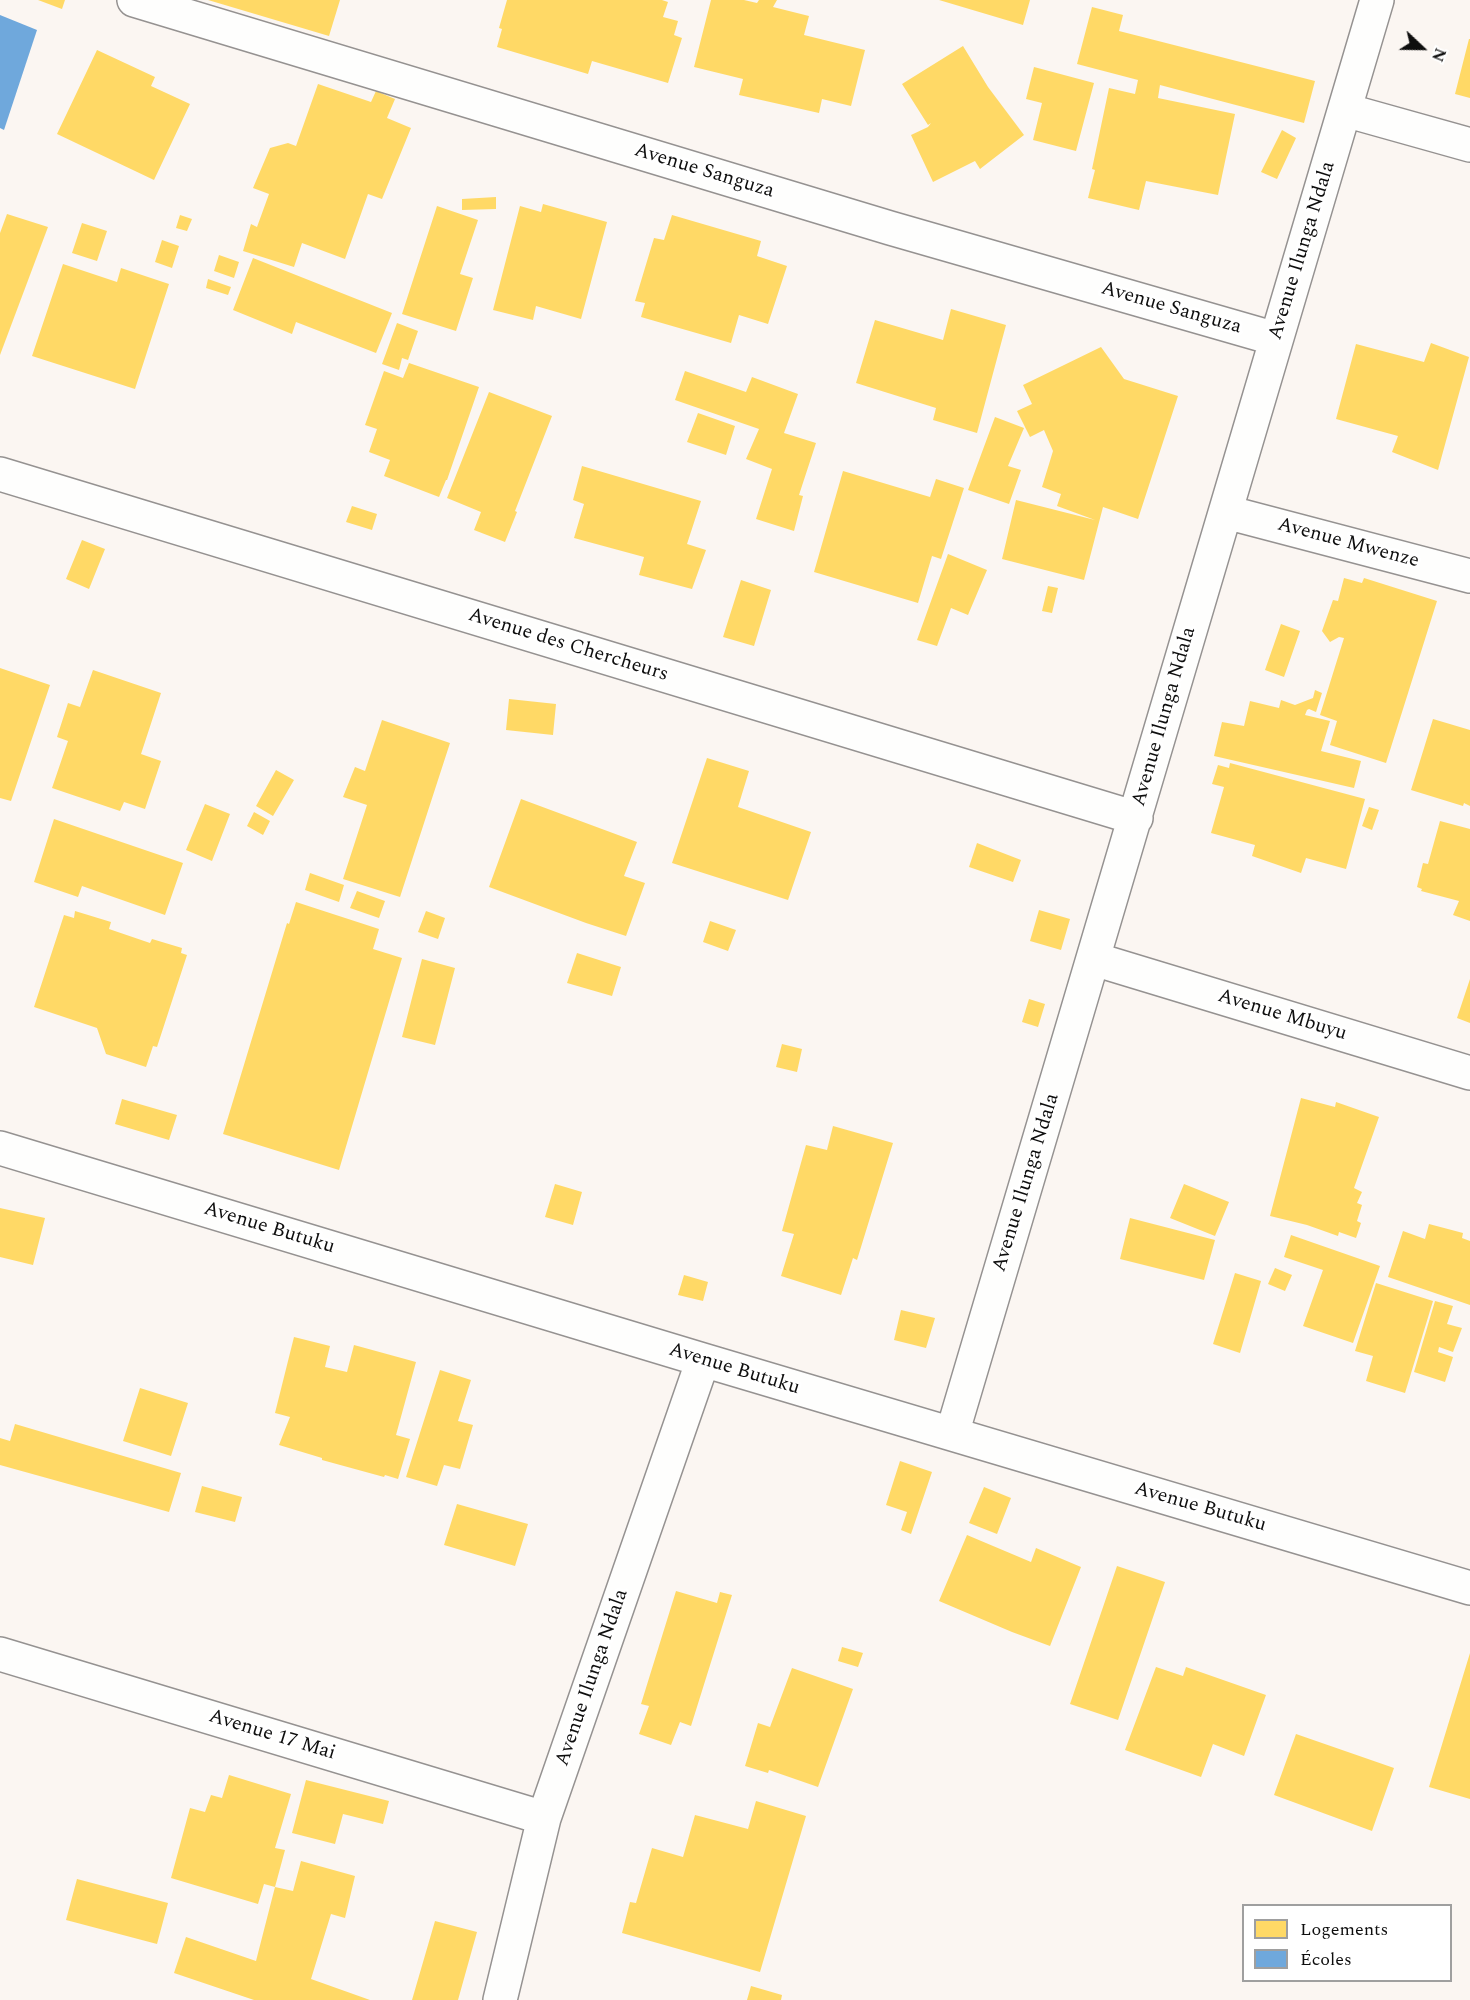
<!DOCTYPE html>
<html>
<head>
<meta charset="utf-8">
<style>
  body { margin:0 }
  #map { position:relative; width:1470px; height:2000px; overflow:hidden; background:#fbf6f2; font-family:Spectral,serif }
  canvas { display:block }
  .legend { position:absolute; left:1242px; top:1904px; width:210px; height:78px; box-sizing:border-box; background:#fff; border:2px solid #9f9f9f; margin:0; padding:8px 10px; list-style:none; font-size:18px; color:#0e0e0e }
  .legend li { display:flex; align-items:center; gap:12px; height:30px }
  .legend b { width:30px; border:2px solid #9f9f9f }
  .north { position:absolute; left:1392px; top:18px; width:60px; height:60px; -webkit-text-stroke:4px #fff; paint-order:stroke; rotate:112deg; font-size:16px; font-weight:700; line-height:24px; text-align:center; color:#0e0e0e }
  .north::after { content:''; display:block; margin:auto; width:21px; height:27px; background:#0e0e0e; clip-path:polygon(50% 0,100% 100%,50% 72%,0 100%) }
</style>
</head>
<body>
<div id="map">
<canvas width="1470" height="2000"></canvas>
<ul class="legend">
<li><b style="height:16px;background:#ffd966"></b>Logements</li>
<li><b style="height:16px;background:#6fa8dc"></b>Écoles</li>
</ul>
<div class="north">N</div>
</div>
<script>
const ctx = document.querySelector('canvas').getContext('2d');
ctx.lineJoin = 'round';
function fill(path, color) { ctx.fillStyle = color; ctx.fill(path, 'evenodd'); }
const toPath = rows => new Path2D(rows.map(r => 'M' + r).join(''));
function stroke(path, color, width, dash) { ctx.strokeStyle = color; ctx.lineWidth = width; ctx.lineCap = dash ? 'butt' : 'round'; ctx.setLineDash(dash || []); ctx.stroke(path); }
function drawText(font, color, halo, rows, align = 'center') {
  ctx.font = font + ' Spectral,serif'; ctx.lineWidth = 6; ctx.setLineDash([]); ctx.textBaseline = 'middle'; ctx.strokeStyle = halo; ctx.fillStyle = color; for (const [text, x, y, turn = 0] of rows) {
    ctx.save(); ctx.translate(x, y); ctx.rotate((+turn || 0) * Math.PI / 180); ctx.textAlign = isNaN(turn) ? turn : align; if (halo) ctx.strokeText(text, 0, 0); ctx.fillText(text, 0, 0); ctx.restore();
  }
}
fill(toPath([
  [38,0,65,0,62,9],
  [208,0,340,0,329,36],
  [507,0,662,0,668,2,663,17,678,21,674,35,682,38,668,83,592,61,588,74,497,47,502,29,499,28],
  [711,0,744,0,757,3,759,0,777,0,773,7,809,16,804,35,865,50,851,106,822,99,819,113,739,95,743,79,694,67],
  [939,0,1030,0,1023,25],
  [1092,7,1123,15,1119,31,1315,81,1304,123,1160,85,1158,98,1235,114,1218,195,1146,181,1139,210,1088,198,1095,170,1092,169,1109,88,1135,94,1138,80,1077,64],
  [1469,39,1470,39,1470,98,1455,94],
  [963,46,988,87,1024,135,980,169,975,161,933,182,911,135,928,127,931,123,928,125,902,84],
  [97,50,155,77,151,86,190,104,154,180,57,134],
  [1034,67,1094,83,1076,151,1033,140,1042,103,1026,99],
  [318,84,371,102,376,91,395,99,387,118,411,128,382,199,368,194,345,259,302,243,294,267,243,251,251,224,257,227,269,194,253,188,270,148,288,143,296,146],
  [1282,130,1296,138,1277,179,1261,172],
  [496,197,496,209,462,210,462,199],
  [543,204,607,222,581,319,536,306,533,320,493,310,520,206,541,212],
  [437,206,478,220,460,274,473,278,456,331,402,314],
  [7,214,48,227,0,355,0,233],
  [180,215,192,219,187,231,176,228],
  [672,215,761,241,757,256,787,266,768,324,739,315,731,343,641,317,645,303,635,301,654,238,664,240],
  [82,223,107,231,97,261,72,253],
  [162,240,179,246,172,268,155,262],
  [219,255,239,262,234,278,214,271],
  [253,258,392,313,376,353,296,322,292,334,233,310],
  [63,264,117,282,121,268,169,284,135,389,32,356],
  [208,279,231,287,228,295,206,288],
  [951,309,1006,325,977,433,933,420,936,408,856,383,875,320,943,340],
  [397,323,418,331,408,360,402,358,399,370,382,364],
  [1431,343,1469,357,1438,470,1392,452,1398,436,1336,419,1356,344,1424,362],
  [1101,347,1124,379,1178,396,1138,519,1103,507,1084,580,1002,559,1016,500,1095,520,1057,506,1061,494,1042,487,1053,451,1044,430,1030,437,1017,411,1032,404,1023,385],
  [409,363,479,387,447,480,446,480,439,497,384,476,390,460,369,452,377,429,365,425,384,371,403,378],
  [685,371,746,392,752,377,798,394,784,433,816,443,799,495,803,496,794,531,756,519,772,469,746,459,759,429,675,400],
  [489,392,552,416,515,511,517,512,505,542,474,530,481,512,447,498],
  [698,413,735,426,726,455,687,442],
  [995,417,1024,428,1008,466,1021,470,1009,504,968,490],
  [582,466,701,501,687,544,706,550,692,589,639,575,644,557,574,538,584,504,573,500],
  [843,471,930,497,936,479,964,488,941,559,932,556,918,603,814,572],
  [352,506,377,514,372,530,346,522],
  [82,540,105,549,89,589,66,579],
  [948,554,987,570,968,615,951,608,937,646,917,640],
  [1344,578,1362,583,1364,578,1437,601,1386,763,1330,745,1337,721,1320,715,1344,638,1339,637,1330,642,1322,631,1333,600,1338,601],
  [741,580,771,590,754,646,723,637],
  [1048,586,1058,588,1052,613,1042,611],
  [1281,624,1300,631,1284,677,1265,670],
  [0,668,50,685,11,801,0,798],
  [93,670,161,693,141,754,161,761,145,809,124,802,120,811,52,788,68,741,57,737,68,703,80,707],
  [1315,690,1322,693,1316,712,1309,709,1307,710,1305,715,1330,721,1321,751,1361,761,1354,788,1214,756,1222,722,1244,726,1250,701,1279,708,1281,700,1295,705,1313,698],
  [509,699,556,704,553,735,506,730],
  [1433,719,1470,730,1470,806,1464,803,1463,806,1411,790],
  [382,720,450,743,400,897,343,879,367,805,343,797,355,767,365,771],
  [707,758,749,771,738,807,811,832,788,900,672,863],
  [1230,763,1365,799,1346,869,1306,858,1301,873,1252,856,1255,845,1211,833,1224,787,1212,784,1218,765,1229,768],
  [276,770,294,780,273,816,256,806],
  [521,799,637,842,624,876,645,883,626,936,586,923,489,887],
  [205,804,230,814,212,861,186,850],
  [1369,807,1379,810,1372,830,1362,826],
  [254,812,270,821,263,835,247,826],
  [54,819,183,863,165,915,82,886,78,897,34,882],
  [1440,821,1470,829,1470,921,1453,915,1459,901,1421,891,1422,889,1417,887,1423,863,1428,864],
  [977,843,1021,860,1013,882,969,867],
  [310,873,344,885,339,902,305,890],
  [357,891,385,901,379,918,350,908],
  [296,902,379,929,373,949,402,958,339,1170,223,1134,287,923,289,924],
  [1039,910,1070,919,1061,950,1030,941],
  [75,911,111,922,109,929,150,943,152,939,182,948,181,953,187,955,157,1047,153,1046,146,1067,106,1054,97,1028,34,1007,64,915,74,918],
  [426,911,445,918,438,939,418,932],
  [710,921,736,930,728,951,703,942],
  [577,953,621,967,612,996,567,983],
  [422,959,455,968,435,1045,402,1037],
  [1470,979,1470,1023,1457,1018],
  [1029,999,1045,1004,1038,1027,1022,1022],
  [782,1044,802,1049,797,1072,776,1067],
  [1301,1098,1335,1107,1336,1102,1379,1117,1354,1188,1362,1192,1357,1203,1362,1205,1357,1221,1361,1223,1356,1238,1339,1232,1338,1236,1307,1225,1270,1216],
  [122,1099,177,1115,169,1140,115,1124],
  [833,1126,893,1143,857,1260,853,1258,841,1295,781,1276,794,1234,782,1231,806,1145,827,1150],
  [555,1184,582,1192,573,1225,545,1217],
  [1184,1184,1229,1202,1215,1236,1170,1218],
  [0,1208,45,1218,33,1265,0,1257],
  [1130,1218,1215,1240,1204,1280,1120,1259],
  [1429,1224,1463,1233,1462,1238,1470,1241,1470,1305,1388,1277,1403,1231,1425,1239],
  [1291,1235,1380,1266,1353,1343,1303,1326,1323,1270,1284,1257],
  [1275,1268,1292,1275,1285,1291,1268,1284],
  [1235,1273,1261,1281,1240,1353,1213,1344],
  [684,1275,708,1282,703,1301,678,1295],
  [1376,1283,1433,1301,1405,1393,1366,1381,1373,1356,1355,1351],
  [1435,1301,1453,1306,1447,1324,1462,1328,1453,1352,1439,1347,1438,1352,1453,1357,1445,1382,1414,1372],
  [901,1310,935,1318,926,1348,894,1340],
  [294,1337,330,1346,325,1367,347,1372,354,1345,416,1362,396,1435,410,1439,398,1479,385,1475,384,1477,322,1460,322,1458,279,1445,290,1417,275,1413],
  [440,1370,471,1380,458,1421,473,1425,460,1469,444,1465,437,1486,406,1477],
  [140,1388,188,1403,171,1456,123,1441],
  [15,1424,181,1473,169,1512,0,1465,0,1438,10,1441],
  [900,1461,932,1472,911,1534,901,1530,907,1512,886,1505],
  [202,1486,242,1497,235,1522,195,1512],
  [984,1487,1011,1498,997,1534,969,1523],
  [457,1504,528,1524,515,1566,444,1545],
  [967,1535,1031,1562,1036,1548,1081,1567,1050,1646,1012,1632,939,1601],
  [1117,1566,1165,1582,1118,1720,1070,1704],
  [676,1591,717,1603,720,1592,732,1595,691,1726,680,1722,671,1745,639,1734,649,1706,641,1704],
  [842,1647,863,1653,858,1667,838,1661],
  [1470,1653,1470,1799,1429,1787],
  [1156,1667,1183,1676,1186,1667,1266,1695,1244,1756,1213,1744,1201,1777,1125,1750],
  [792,1668,853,1689,818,1787,769,1770,768,1773,745,1766,758,1723,770,1727],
  [1296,1734,1394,1768,1372,1831,1274,1795],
  [229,1775,291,1794,275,1848,285,1850,275,1887,264,1884,258,1904,171,1878,190,1808,205,1812,211,1795,222,1798],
  [306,1780,389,1801,383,1824,343,1814,335,1844,292,1833],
  [756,1801,806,1816,760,1972,622,1933,630,1902,636,1903,652,1848,683,1857,695,1815,748,1829],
  [301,1861,355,1876,345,1918,331,1914,311,1979,370,2000,254,2000,174,1973,186,1937,256,1961,275,1887,293,1891],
  [77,1879,168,1903,157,1944,66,1920],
  [435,1921,477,1932,458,2000,412,2000],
  [751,1986,782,1995,781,2000,747,2000]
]), '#ffd966');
fill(toPath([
  [0,15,37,30,4,130,0,128]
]), '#6fa8dc');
const minor = toPath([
  [134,0,890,228,1276,339],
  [1345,110,1470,145],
  [0,474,1136,818],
  [1226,512,1470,576],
  [1094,959,1470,1073],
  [0,1148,703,1360,1470,1588],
  [952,1434,1377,0],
  [0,1654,544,1818],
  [500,2000,544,1818,703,1360]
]);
stroke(minor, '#959291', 36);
stroke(minor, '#fefefd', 33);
drawText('20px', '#0e0e0e', '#fff', [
  ["Avenue Sanguza",704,172,17],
  ["Avenue Ilunga Ndala",1303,251,-73],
  ["Avenue Sanguza",1171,309,16],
  ["Avenue Mwenze",1348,544,15],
  ["Avenue des Chercheurs",568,646,17],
  ["Avenue Ilunga Ndala",1165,717,-74],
  ["Avenue Mbuyu",1282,1016,17],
  ["Avenue Ilunga Ndala",1027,1183,-73],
  ["Avenue Butuku",269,1229,17],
  ["Avenue Butuku",734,1370,17],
  ["Avenue Butuku",1200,1508,16],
  ["Avenue Ilunga Ndala",593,1678,-71],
  ["Avenue 17 Mai",272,1736,17]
]);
</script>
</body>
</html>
